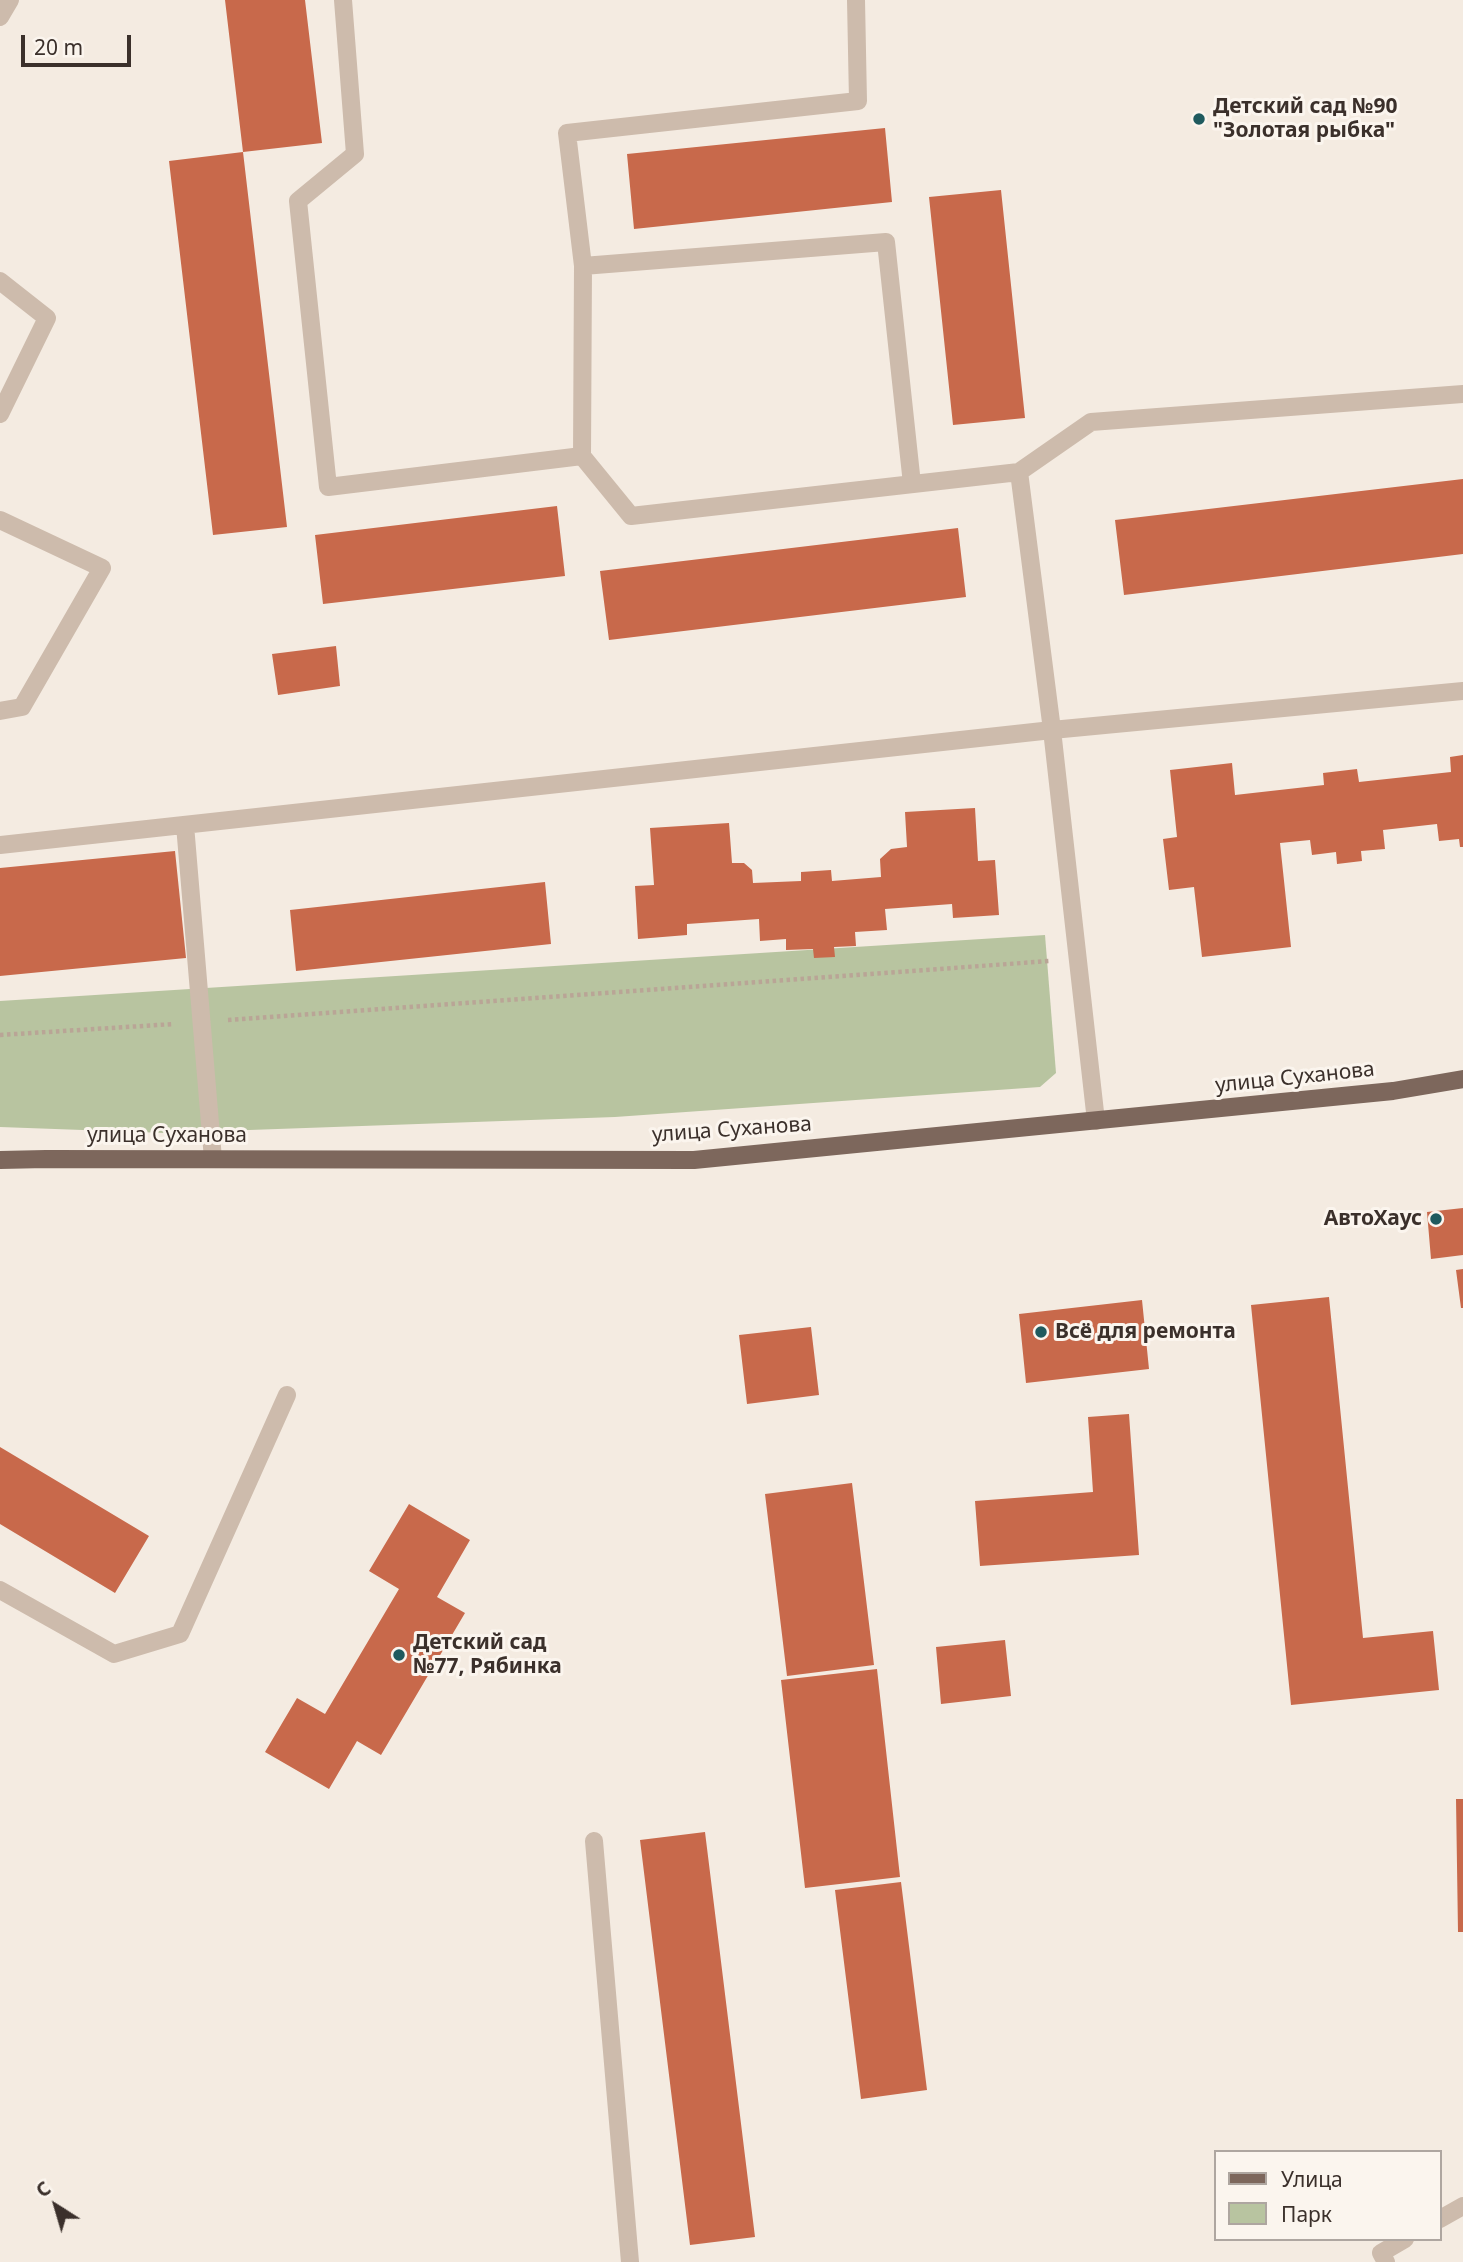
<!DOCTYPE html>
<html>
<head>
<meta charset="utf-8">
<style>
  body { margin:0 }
  #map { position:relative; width:1463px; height:2262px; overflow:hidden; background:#f4ebe1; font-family:"Noto Sans",sans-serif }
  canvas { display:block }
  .legend { position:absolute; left:1214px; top:2150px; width:228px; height:91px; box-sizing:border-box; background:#fbf5ee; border:2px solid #aea6a0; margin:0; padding:9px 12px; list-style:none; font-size:21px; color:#3b302b }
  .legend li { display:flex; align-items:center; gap:14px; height:35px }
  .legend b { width:35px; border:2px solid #aea6a0 }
  .north { position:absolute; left:21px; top:2171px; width:70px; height:70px; -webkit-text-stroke:5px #fbf5ee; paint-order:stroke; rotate:323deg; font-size:19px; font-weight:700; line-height:28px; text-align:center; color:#3b302b }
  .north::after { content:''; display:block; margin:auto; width:24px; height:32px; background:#3b302b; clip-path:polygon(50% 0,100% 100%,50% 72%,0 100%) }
  .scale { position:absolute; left:21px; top:35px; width:110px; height:32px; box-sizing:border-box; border:4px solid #3b302b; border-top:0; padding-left:9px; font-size:21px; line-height:24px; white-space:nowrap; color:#3b302b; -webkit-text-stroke:5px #fbf5ee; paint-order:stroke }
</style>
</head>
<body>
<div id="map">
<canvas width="1463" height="2262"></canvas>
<ul class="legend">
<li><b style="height:9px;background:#7d675c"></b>Улица</li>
<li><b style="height:19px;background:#b8c4a0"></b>Парк</li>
</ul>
<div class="north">С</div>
<div class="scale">20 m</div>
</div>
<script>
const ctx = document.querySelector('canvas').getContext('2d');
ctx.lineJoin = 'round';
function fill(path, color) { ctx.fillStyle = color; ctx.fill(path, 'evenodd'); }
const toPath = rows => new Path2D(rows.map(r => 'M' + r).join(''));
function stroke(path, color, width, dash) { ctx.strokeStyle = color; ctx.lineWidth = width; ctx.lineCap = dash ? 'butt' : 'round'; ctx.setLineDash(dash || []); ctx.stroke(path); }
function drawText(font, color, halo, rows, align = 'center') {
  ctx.font = font + ' "Noto Sans",sans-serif'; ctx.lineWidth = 6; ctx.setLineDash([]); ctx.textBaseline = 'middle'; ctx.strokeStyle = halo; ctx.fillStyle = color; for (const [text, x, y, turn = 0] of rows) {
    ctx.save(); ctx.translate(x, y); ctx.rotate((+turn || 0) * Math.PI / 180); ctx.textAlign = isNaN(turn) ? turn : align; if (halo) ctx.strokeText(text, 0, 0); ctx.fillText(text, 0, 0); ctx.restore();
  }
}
fill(toPath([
  [1045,935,1056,1073,1040,1087,615,1117,165,1133,0,1127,0,1001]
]), '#b8c4a0');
fill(toPath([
  [225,0,305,0,322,143,243,152],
  [885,128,892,202,634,229,627,154],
  [243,152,287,527,213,535,169,161],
  [1001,190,1025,418,953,425,929,197],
  [1463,479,1463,554,1124,595,1115,520],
  [557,506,565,576,323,604,315,535],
  [958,528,966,597,609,640,600,571],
  [336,646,340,686,278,695,272,654],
  [1463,755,1463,847,1460,847,1459,839,1439,841,1437,824,1383,830,1385,849,1361,851,1362,861,1337,864,1336,852,1312,855,1310,840,1280,843,1291,947,1202,957,1194,887,1169,890,1163,839,1177,837,1170,770,1232,763,1235,795,1324,785,1323,773,1357,769,1359,782,1451,772,1450,757],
  [975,808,978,861,995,860,999,915,953,918,952,904,885,909,887,930,855,932,856,946,834,947,835,957,814,958,813,949,786,950,786,939,760,941,759,919,687,924,687,935,638,939,635,886,654,885,650,828,729,823,732,863,744,863,752,870,753,883,801,881,801,872,831,870,832,881,881,877,880,859,891,849,907,847,905,812],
  [175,851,186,958,0,976,0,868],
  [545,882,551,944,296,971,290,910],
  [1463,1208,1463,1255,1431,1259,1427,1212],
  [1463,1269,1463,1308,1461,1308,1456,1270],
  [1329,1297,1363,1638,1433,1631,1439,1690,1291,1705,1251,1305],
  [1142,1300,1149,1369,1026,1383,1019,1314],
  [811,1327,819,1395,747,1404,739,1335],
  [1129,1414,1139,1555,980,1566,975,1501,1093,1492,1088,1417],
  [0,1447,149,1536,115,1593,0,1524],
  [852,1483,874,1665,787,1676,765,1494],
  [409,1504,470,1540,437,1597,465,1613,381,1755,357,1741,329,1789,265,1752,297,1698,325,1714,399,1589,369,1571],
  [1005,1640,1011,1696,941,1704,936,1647],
  [877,1669,900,1877,805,1888,781,1680],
  [1456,1799,1463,1799,1463,1932,1458,1932],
  [705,1832,755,2237,690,2245,640,1840],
  [901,1882,927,2090,861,2099,835,1890]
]), '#c8694b');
stroke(toPath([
  [228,1020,1050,961],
  [0,1035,174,1024]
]), '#b9a596', 4.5, [3.5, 3.5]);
stroke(toPath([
  [343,0,355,154,298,201,328,487,582,456,631,516,1019,472,1052,730,1096,1121],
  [0,17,10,0],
  [583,266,567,133,858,101,856,0],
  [0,281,47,318,0,414],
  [582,456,583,266,886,242,912,484],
  [1019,472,1091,422,1463,394],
  [0,520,102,568,22,707,0,711],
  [185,825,213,1159],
  [0,845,1052,730,1463,691],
  [0,1590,114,1654,180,1634,287,1395],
  [594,1841,630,2262],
  [1440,2219,1463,2206],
  [1386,2262,1381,2253,1405,2239]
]), '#cdbbac', 18);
stroke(toPath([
  [0,1160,46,1159,694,1160,1393,1091,1463,1079]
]), '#7d675c', 18);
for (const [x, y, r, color] of [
  [1199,119,7,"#1f5a5e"],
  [1436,1219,7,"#1f5a5e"],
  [1041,1332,7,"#1f5a5e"],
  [399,1655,7,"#1f5a5e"]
]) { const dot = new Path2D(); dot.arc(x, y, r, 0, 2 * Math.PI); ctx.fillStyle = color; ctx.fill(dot); stroke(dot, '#fbf5ee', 2.5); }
drawText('bold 21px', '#3b302b', '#fbf5ee', [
  ["Детский сад №90",1213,107],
  ["\"Золотая рыбка\"",1213,131],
  ["АвтоХаус",1422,1219,"right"],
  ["Всё для ремонта",1055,1332],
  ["Детский сад",413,1643],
  ["№77, Рябинка",413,1667]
], 'left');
drawText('21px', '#3b302b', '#fbf5ee', [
  ["улица Суханова",1295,1078,-6],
  ["улица Суханова",732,1130,-4],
  ["улица Суханова",167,1136]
]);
</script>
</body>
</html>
